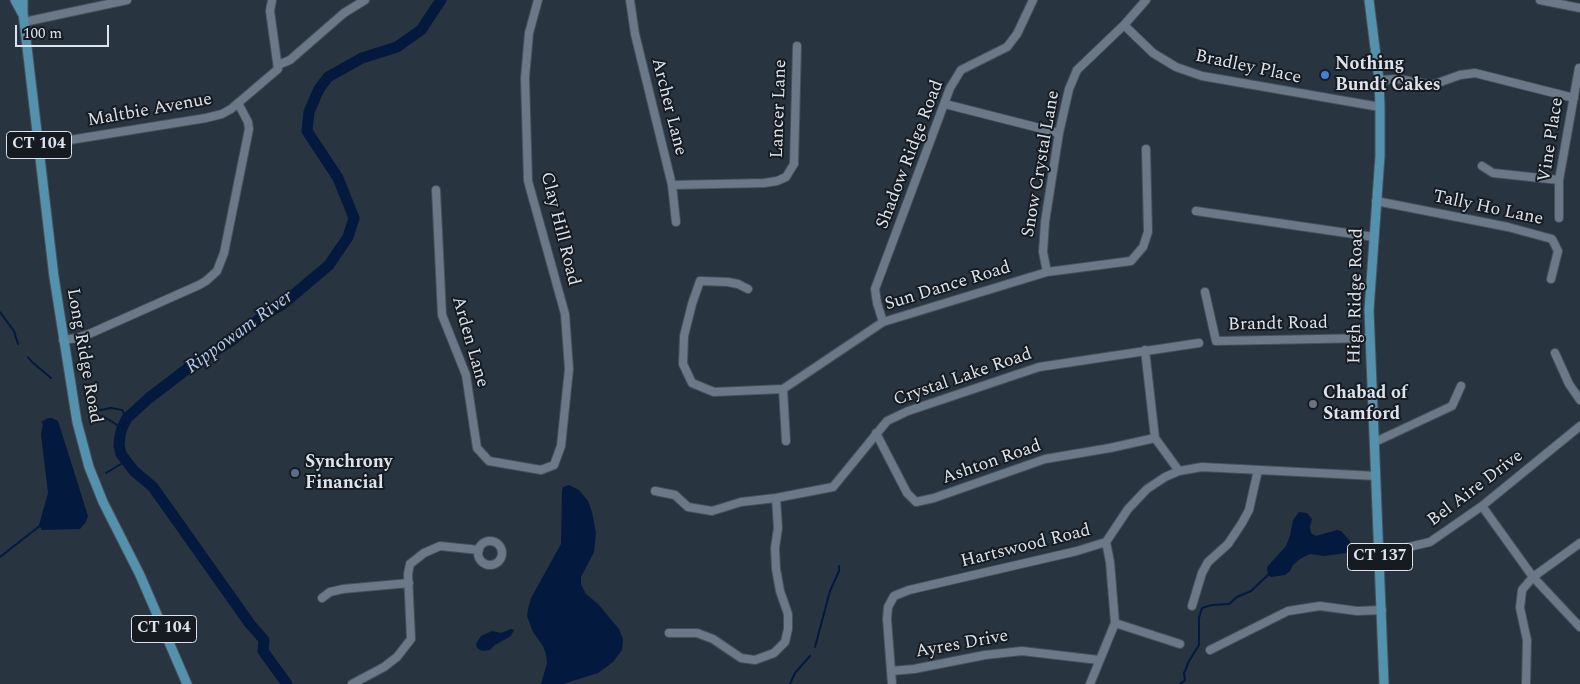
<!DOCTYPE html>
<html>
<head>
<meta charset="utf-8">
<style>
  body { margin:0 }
  #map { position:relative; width:1580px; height:684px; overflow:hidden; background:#293441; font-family:Spectral,serif }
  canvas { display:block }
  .scale { position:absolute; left:15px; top:25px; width:94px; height:22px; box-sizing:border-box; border:2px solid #dce3ec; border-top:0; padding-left:6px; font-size:15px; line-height:18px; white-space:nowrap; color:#dce3ec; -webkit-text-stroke:4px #161b21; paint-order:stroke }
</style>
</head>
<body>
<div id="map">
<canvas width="1580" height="684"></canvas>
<div class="scale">100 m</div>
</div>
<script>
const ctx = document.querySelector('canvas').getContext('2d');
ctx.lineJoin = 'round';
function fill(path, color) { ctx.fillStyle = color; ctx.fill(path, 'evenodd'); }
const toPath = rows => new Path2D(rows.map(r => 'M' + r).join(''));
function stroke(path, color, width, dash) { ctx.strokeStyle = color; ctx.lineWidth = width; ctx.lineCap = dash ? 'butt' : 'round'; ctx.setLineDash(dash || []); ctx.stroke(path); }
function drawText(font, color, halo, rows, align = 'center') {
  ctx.font = font + ' Spectral,serif'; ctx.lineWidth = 4; ctx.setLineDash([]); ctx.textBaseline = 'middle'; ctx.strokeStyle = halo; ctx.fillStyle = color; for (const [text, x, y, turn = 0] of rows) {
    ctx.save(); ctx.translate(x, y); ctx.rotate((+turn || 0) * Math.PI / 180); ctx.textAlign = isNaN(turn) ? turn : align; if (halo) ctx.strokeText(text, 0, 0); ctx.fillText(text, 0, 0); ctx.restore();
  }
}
fill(toPath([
  [48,418,52,418,58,421,88,516,86,522,80,529,42,530,39,525,48,493,41,434,43,424,41,422],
  [569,485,579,490,588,501,592,512,596,533,594,552,581,577,581,584,586,594,598,604,619,629,623,639,622,650,613,662,598,673,563,684,541,684,547,663,546,654,543,646,533,632,527,616,528,609,531,598,561,544,562,491,563,487],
  [1299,512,1307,513,1312,519,1310,527,1311,533,1316,536,1337,530,1341,531,1350,541,1350,547,1346,553,1324,556,1310,554,1300,559,1293,565,1290,571,1285,575,1271,577,1268,575,1267,567,1286,546,1290,536,1293,520],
  [511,629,514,630,511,636,495,645,490,650,482,651,477,648,476,644,481,636,492,631,501,633]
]), '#03193e');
stroke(toPath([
  [0,312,14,331,18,344],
  [28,357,32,362,51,378],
  [90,408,101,410,111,408,122,410,127,418],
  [90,408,94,417,100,416,106,418,122,428],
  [106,473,126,461],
  [0,557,41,525],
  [815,647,830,591,839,571,839,566],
  [790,684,795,673,810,656],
  [1180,684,1185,680,1184,673,1189,661,1199,645,1199,618,1202,608,1212,605,1229,604,1237,597,1251,591,1268,575]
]), '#03193e', 2);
stroke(toPath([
  [287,684,263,651,264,640,250,624,153,487,134,471,121,454,119,446,120,436,122,428,127,418,149,398,195,363,231,341,263,316,284,303,329,265,348,237,354,218,338,178,307,131,309,112,319,89,328,77,362,58,397,47,421,30,441,0]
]), '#03193e', 11);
const minor = toPath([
  [630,0,635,34,672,185,676,222],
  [1540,0,1580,8],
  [24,22,127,0],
  [1124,25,1153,53,1176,67,1202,76,1380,107],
  [278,65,290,60,344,13,365,0],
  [1379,80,1398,79,1432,85,1460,75,1475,73,1574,98],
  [945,104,1059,133],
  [39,145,206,118,222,114,231,109,278,69,270,11,272,0],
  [1482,166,1493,173,1559,180],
  [672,185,764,183,777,181,786,177,794,164,797,46],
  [436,190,442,315,466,375,477,448,489,461,541,470,554,465,561,446,569,369,565,314,528,181,525,78,529,33,538,0],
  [1376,201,1508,227,1552,239,1558,251,1551,279],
  [1196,211,1374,237],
  [1559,218,1559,180,1579,68],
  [1047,272,1043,252,1045,222,1059,133,1069,89,1077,70,1124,25,1146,0],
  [748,289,738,284,728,282,700,281,692,304,684,336,683,364,692,383,714,392,783,389,883,322,1047,272,1131,261,1143,247,1148,232,1146,149],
  [1205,292,1216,341,1370,338],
  [883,322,877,303,875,289,950,88,961,70,1007,47,1017,34,1033,0],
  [63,340,77,338,89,334,199,285,206,281,217,271,224,253,249,129,248,122,238,103],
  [1145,350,1155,438,1179,471],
  [1555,353,1569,384,1580,400],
  [783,389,786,441],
  [876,433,907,493,916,502,934,498,1045,459,1110,448,1155,438],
  [1375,442,1452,406,1461,386],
  [655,491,675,495,688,507,712,511,741,502,776,498,833,487,887,421,908,411,1039,367,1199,343],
  [1482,506,1533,577,1580,627],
  '478 553a12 12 0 1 1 24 0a12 12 0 1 1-24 0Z',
  [1379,554,1430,542,1482,506,1580,426],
  [322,598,330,592,343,589,409,583],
  [1192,606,1202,573,1208,562,1228,544,1242,523,1249,510,1258,470],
  [1115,623,1180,644],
  [669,633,697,633,713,639,741,658,755,660,774,653,785,642,788,629,788,614,780,591,776,569,775,548,778,528,776,498],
  [1210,650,1288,611,1320,606,1357,611,1382,610],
  [891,671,914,669,985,655,1022,651,1099,660],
  [352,684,384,667,397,657,411,639,408,574,410,564,424,553,440,546,479,550],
  [892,684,887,619,888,607,894,596,909,590,1077,551,1106,542,1128,509,1147,489,1165,477,1179,471,1202,467,1376,476],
  [1090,684,1115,623,1110,562,1106,542],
  [1526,684,1527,640,1520,608,1522,590,1533,577,1580,543]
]);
const major = toPath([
  [15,0,22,13],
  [23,0,23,13,54,277,77,422,89,467,103,502,140,575,187,684],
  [1369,0,1379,80,1380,107,1380,156,1369,310,1384,684]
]);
stroke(minor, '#46505b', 10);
stroke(major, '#46505b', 11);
stroke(minor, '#6b7887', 8);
stroke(major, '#5491ac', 9);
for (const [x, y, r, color] of [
  [1325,75,5,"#3f7fe0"],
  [1313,404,5,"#6b7280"],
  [295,473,5,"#5c6f8a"]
]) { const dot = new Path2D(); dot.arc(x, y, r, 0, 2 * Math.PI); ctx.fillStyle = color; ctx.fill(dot); stroke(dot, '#161b21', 2); }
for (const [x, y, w] of [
  [39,145,65],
  [1380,557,65],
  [164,629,65]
]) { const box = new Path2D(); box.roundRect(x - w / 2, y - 13.5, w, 27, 4); ctx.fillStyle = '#161b21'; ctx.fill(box); stroke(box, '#dce3ec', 1); }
drawText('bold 16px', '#dce3ec', null, [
  ["CT 104",39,145],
  ["CT 137",1380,557],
  ["CT 104",164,629]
]);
drawText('bold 18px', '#dce3ec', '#161b21', [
  ["Nothing",1335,65],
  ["Bundt Cakes",1335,86],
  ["Chabad of",1323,394],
  ["Stamford",1323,415],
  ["Synchrony",305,463],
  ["Financial",305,484]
], 'left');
drawText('18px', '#dce3ec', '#161b21', [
  ["Bradley Place",1248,68,12],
  ["Archer Lane",668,107,76],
  ["Lancer Lane",780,109,-88],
  ["Maltbie Avenue",150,111,-10],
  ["Vine Place",1552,140,-81],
  ["Shadow Ridge Road",911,155,-69],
  ["Snow Crystal Lane",1042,164,-80],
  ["Tally Ho Lane",1488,209,12],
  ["Clay Hill Road",559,229,76],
  ["Sun Dance Road",948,287,-17],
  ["High Ridge Road",1357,296,-89],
  ["Brandt Road",1278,325,-1],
  ["Arden Lane",469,342,74],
  ["Long Ridge Road",83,356,80],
  ["Crystal Lake Road",963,378,-19],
  ["Ashton Road",992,463,-19],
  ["Bel Aire Drive",1476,489,-37],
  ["Hartswood Road",1026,547,-14],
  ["Ayres Drive",962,645,-10]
]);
drawText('italic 19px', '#b0c9f2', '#161b21', [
  ["Rippowam River",240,333,-36]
]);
</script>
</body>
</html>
